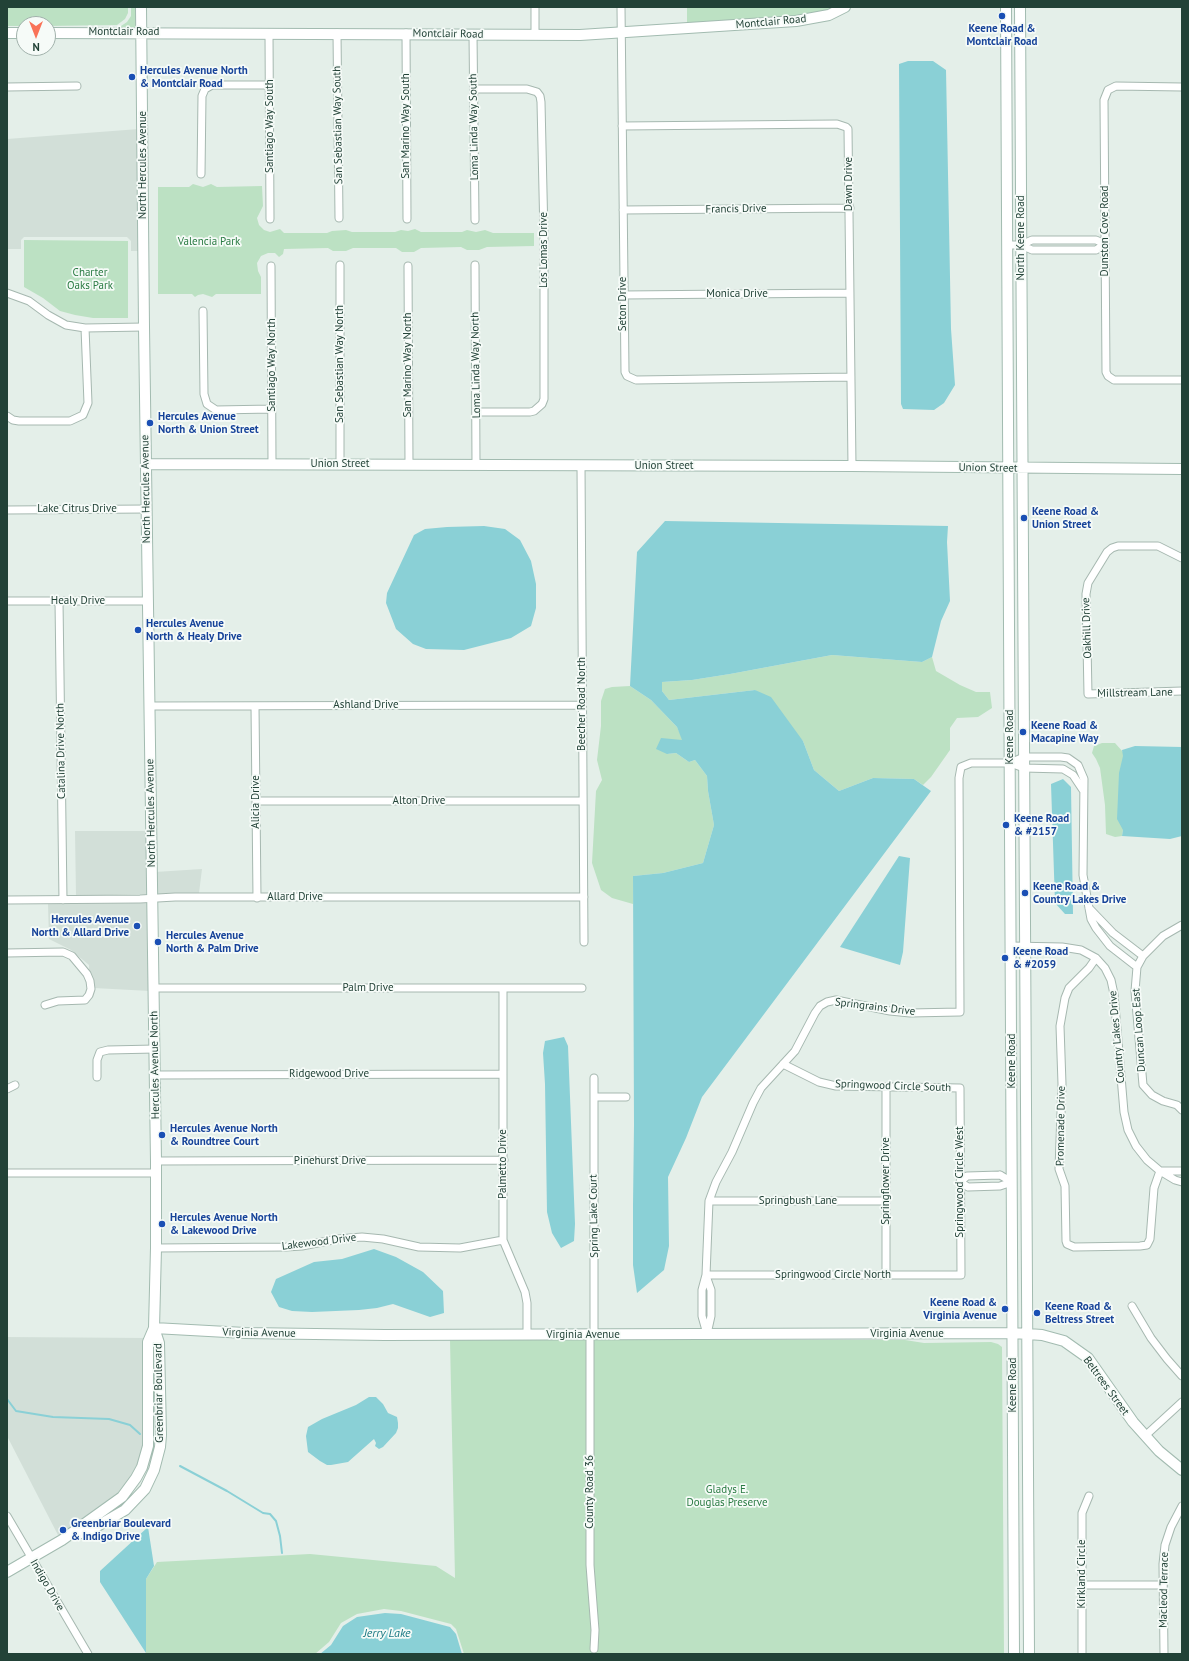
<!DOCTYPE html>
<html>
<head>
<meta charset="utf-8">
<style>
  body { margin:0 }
  #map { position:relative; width:1189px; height:1661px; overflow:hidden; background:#e4efe9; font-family:"PT Sans",sans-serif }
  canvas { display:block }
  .frame { position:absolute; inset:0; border:8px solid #224237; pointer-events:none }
  .north { position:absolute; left:16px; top:16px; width:40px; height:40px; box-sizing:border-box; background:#f6fbf8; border:1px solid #a1b1ab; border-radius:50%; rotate:180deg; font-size:11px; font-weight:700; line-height:16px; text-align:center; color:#224237 }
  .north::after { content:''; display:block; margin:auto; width:14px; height:18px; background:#f97358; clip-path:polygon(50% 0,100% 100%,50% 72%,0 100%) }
</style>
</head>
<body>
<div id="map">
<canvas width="1189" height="1661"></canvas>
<div class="frame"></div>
<div class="north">N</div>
</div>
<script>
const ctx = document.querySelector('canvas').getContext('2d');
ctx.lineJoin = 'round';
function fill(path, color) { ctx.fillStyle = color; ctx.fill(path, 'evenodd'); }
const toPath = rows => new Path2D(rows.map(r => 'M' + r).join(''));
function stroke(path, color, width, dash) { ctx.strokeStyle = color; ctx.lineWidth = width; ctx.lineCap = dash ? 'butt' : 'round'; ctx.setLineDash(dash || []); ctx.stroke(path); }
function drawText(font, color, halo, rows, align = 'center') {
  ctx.font = font + ' "PT Sans",sans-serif'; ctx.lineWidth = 3.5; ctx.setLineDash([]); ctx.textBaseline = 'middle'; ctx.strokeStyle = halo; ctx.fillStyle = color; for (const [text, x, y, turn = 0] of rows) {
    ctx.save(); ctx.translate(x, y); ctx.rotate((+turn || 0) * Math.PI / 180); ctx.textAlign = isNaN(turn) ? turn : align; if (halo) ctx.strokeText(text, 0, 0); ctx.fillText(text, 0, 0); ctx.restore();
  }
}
fill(toPath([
  [139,129,140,251,131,251,131,241,127,237,24,237,21,240,21,249,7,249,7,139],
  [75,831,148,831,148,894,76,896],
  [202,869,199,893,156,894,155,872],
  [149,903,150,991,94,988,94,979,89,970,89,965,71,950,49,939,48,904],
  [7,1337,146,1338,144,1446,139,1466,119,1494,59,1537,7,1436]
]), '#d2dfd8');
fill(toPath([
  [7,7,128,7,128,13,125,19,117,25,48,26,48,24,24,24,24,26,7,26],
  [131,7,138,7,138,28,118,28,127,22,131,16],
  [687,7,834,7,825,11,794,17,687,23],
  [193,184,203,187,211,184,217,187,262,186,263,206,257,218,259,225,264,230,270,232,280,229,284,233,327,233,332,231,346,230,352,232,395,232,401,230,408,231,415,229,421,232,462,232,467,230,476,232,485,230,493,233,534,233,534,246,487,247,479,250,467,250,461,247,421,248,414,252,402,252,396,248,353,248,346,251,333,251,328,248,284,249,283,254,279,257,275,253,268,253,261,256,257,263,258,271,261,277,261,294,216,294,212,297,203,294,198,295,195,297,192,294,158,294,158,187,189,187],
  [24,240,128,241,128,318,93,318,75,315,60,311,43,298,24,287],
  [832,655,922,662,932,657,936,671,960,685,976,692,990,692,992,708,978,717,957,718,950,728,950,750,931,777,923,785,914,779,873,778,839,791,814,770,803,741,755,690,669,700,662,691,662,682,692,680,730,674],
  [630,686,651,700,677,727,683,740,667,754,676,753,689,762,695,760,707,776,708,791,714,825,703,863,663,873,633,876,633,904,612,898,601,890,592,863,596,791,602,780,597,760,601,726,601,701,605,689,612,687],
  [1102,743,1115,743,1123,752,1123,830,1122,836,1115,837,1106,834,1105,805,1100,768,1096,759,1092,753,1094,746],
  [450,1340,905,1340,924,1343,991,1342,998,1344,1002,1347,1004,1654,464,1654,456,1629,451,1624,401,1611,384,1609,357,1614,341,1623,329,1642,315,1654,146,1654,146,1579,157,1562,310,1554,436,1566,455,1578]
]), '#bce1c3');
fill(toPath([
  [908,61,933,61,946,70,951,329,955,385,944,403,934,410,903,409,901,404,899,64],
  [665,521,948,526,947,542,950,601,941,621,932,657,922,662,832,655,730,674,692,680,662,682,662,691,669,700,755,690,771,697,803,741,814,770,839,791,873,778,914,779,931,791,702,1097,686,1138,668,1177,669,1246,664,1270,637,1293,633,1265,633,1205,634,1125,633,876,663,873,703,863,714,825,708,791,707,776,695,760,689,762,676,753,667,754,656,749,661,738,682,740,677,727,651,700,630,686,637,552],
  [484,526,505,529,520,540,531,561,536,584,536,608,531,626,511,638,464,650,426,649,413,644,396,629,386,603,387,593,414,535,425,529,447,527],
  [1135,746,1182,747,1182,836,1170,839,1122,836,1123,830,1117,819,1119,773,1123,756,1122,750],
  [1063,779,1071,787,1073,914,1065,914,1055,903,1051,784],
  [899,856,910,858,903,952,900,965,840,947],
  [564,1037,568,1046,575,1224,574,1241,561,1248,552,1233,547,1212,545,1084,543,1053,545,1041],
  [374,1249,396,1257,423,1272,443,1291,444,1313,430,1317,393,1304,377,1308,359,1310,312,1312,292,1311,279,1307,271,1292,276,1279,314,1262,342,1259],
  [369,1397,376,1397,383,1404,388,1413,397,1417,398,1423,398,1428,396,1433,383,1447,379,1449,375,1446,376,1443,374,1439,348,1462,331,1465,327,1465,320,1461,308,1452,306,1436,308,1427,322,1419,356,1405],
  [148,1527,154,1566,146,1579,146,1653,100,1582,100,1571],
  [385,1613,401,1614,450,1627,456,1634,462,1654,320,1654,331,1645,343,1626,357,1617]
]), '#8ad0d6');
stroke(toPath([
  [7,1399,16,1411,53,1417,109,1419,130,1425,140,1434],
  [180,1466,227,1491,263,1513,270,1514,276,1521,280,1536,282,1553]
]), '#8ad0d6', 2);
const street = toPath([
  [535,7,535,34],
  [621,7,625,372,627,376,636,380,851,377],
  [269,33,270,219],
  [337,33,339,218],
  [406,33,407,219],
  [473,34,475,220],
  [7,87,77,86],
  [1182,87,1116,86,1108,90,1104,100,1106,372,1108,376,1114,380,1182,380],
  [474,89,527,89,537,92,540,96,541,102,544,236,544,399,542,404,534,411,530,412,477,412],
  [622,126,837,124,846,127,848,129,852,466],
  [201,174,202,96,205,89,212,85,269,85],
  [623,210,850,208],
  [1008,245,1021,245,1032,240,1096,240,1105,244],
  [1021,245,1032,250,1096,250,1105,244],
  [340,265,340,464],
  [475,265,476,465],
  [271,266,272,463],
  [408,266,409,464],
  [7,293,29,301,48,315,66,325,85,328,144,327],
  [623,295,850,293],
  [203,311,204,394,207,404,216,410,272,409],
  [7,416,13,420,19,421,70,421,83,415,88,403,85,328],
  [581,465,584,942],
  [7,510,147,509],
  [1182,558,1158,546,1118,546,1112,548,1107,552,1088,583,1086,594,1088,694,1182,691],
  [7,601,148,601],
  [59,601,63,900],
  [149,706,582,705],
  [255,706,257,898],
  [1010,763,1024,768,1063,769,1073,775,1083,790],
  [256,801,583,801],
  [7,900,140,899,175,897,584,897],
  [1089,908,1113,933,1143,956],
  [1182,925,1163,936,1143,956,1137,967,1135,991,1143,1085,1152,1095,1163,1101,1177,1105,1182,1110],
  [1011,946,1062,947,1081,950,1096,958,1105,968,1111,980,1114,994,1124,1112,1128,1130,1136,1146,1147,1160,1160,1171,1154,1188,1150,1239,1147,1245,1140,1246,1074,1247,1067,1244,1066,1241,1065,1186,1059,1169,1062,1084,1060,1026,1065,998,1069,988,1089,968,1096,958],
  [7,953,63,952,72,956,87,974,90,981,91,989,89,995,85,1000,58,1001,45,1005],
  [153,988,582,988],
  [503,988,503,1240,525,1292,527,1303,527,1335],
  [155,1075,503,1074],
  [97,1077,97,1060,100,1052,108,1050,155,1049],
  [594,1078,594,1334],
  [886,1087,886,1275],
  [7,1089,15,1085],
  [594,1097,626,1097],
  [156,1161,504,1160],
  [1182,1171,1160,1171,1175,1180,1182,1182],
  [7,1173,156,1173],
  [1000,1175,1012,1182,1000,1186,968,1187,960,1182,967,1176,1000,1175],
  [709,1201,886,1201],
  [156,1248,286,1247,302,1246,338,1239,362,1237,383,1239,419,1247,460,1248,503,1240],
  [706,1275,961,1275,960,1088,836,1086,819,1082,783,1064],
  [706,1276,711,1290,711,1316,707,1334],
  [1132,1306,1151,1338,1167,1359,1182,1376],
  [590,1334,590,1565,595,1630,594,1649],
  [707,1334,702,1316,702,1290,706,1275,709,1201,716,1182,732,1152,753,1103,761,1088,795,1051,815,1013,820,1006,827,1002,836,1000,890,1011,910,1013,960,1012,959,778,961,767,971,763,1010,763,1024,757,1061,757,1068,758,1078,765,1084,779,1083,875,1091,919,1096,928,1110,946,1137,967],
  [1145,1436,1182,1402],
  [7,1516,88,1654],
  [1082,1585,1163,1585],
  [1082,1654,1082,1513,1089,1496],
  [1164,1654,1163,1564,1165,1545,1171,1527,1182,1506]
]);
const secondary = toPath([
  [1006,7,1014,1654],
  [1020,7,1029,1654],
  [7,33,24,33],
  [48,33,580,35,796,21,829,15,845,7],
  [146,464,852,466,1182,469],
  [154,1328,245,1333,385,1335,1013,1333,1042,1335,1064,1341,1088,1358,1133,1422,1159,1451,1182,1470],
  [75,1535,94,1528,125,1510,145,1489,154,1470,160,1447,161,1435,159,1343,154,1328],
  [7,1572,62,1540,122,1497,136,1478,142,1467,148,1446,148,1342,154,1328,156,1248,156,1161,144,327,141,7]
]);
stroke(street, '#a6b8b0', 9);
stroke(secondary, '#a2bbb0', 12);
stroke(street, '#fff', 7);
stroke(secondary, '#fff', 10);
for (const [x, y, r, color] of [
  [1002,16,4,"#1a4fb4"],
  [132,77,4,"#1a4fb4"],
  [150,423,4,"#1a4fb4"],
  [1024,518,4,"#1a4fb4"],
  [138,630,4,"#1a4fb4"],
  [1023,732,4,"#1a4fb4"],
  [1006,825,4,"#1a4fb4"],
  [1025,893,4,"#1a4fb4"],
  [137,926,4,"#1a4fb4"],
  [158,942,4,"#1a4fb4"],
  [1005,958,4,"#1a4fb4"],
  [162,1135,4,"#1a4fb4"],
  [162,1224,4,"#1a4fb4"],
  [1005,1309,4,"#1a4fb4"],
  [1037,1313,4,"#1a4fb4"],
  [63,1530,4,"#1a4fb4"]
]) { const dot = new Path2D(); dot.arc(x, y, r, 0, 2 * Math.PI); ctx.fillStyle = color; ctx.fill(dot); stroke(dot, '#f6fbf8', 1.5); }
drawText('11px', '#224237', '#f6fbf8', [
  ["Montclair Road",771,22,-5],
  ["Montclair Road",124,32],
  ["Montclair Road",448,34,1],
  ["San Sebastian Way South",338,125,-91],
  ["Santiago Way South",270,126,-90],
  ["San Marino Way South",406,126,-90],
  ["Loma Linda Way South",474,127,-91],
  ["North Hercules Avenue",143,165,-90],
  ["Dawn Drive",849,184,-90],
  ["Francis Drive",736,209,-1],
  ["Dunston Cove Road",1105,231,-90],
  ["North Keene Road",1021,238,-90],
  ["Los Lomas Drive",544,250,-90],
  ["Monica Drive",737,294],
  ["Seton Drive",623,304,-90],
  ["San Sebastian Way North",340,364,-90],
  ["Santiago Way North",272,365,-90],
  ["San Marino Way North",408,365,-90],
  ["Loma Linda Way North",476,365,-91],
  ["Union Street",340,464],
  ["Union Street",664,466],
  ["Union Street",988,468,1],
  ["North Hercules Avenue",146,489,-91],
  ["Lake Citrus Drive",77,509],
  ["Healy Drive",78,601],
  ["Oakhill Drive",1087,628,-92],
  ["Millstream Lane",1135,693,-1],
  ["Beecher Road North",582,704,-90],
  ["Ashland Drive",366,705],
  ["Keene Road",1010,737,-90],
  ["Catalina Drive North",61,751,-91],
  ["Alton Drive",419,801],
  ["Alicia Drive",256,802,-90],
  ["North Hercules Avenue",151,813,-91],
  ["Allard Drive",295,897],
  ["Palm Drive",368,988],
  ["Springrains Drive",875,1007,7],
  ["Duncan Loop East",1139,1030,-94],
  ["Country Lakes Drive",1117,1037,-95],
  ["Keene Road",1012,1061,-90],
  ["Hercules Avenue North",155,1065,-91],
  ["Ridgewood Drive",329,1074],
  ["Springwood Circle South",893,1086,2],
  ["Promenade Drive",1061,1126,-89],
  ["Pinehurst Drive",330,1161],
  ["Palmetto Drive",503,1164,-90],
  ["Springflower Drive",886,1181,-90],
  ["Springwood Circle West",960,1182,-90],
  ["Springbush Lane",798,1201],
  ["Spring Lake Court",594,1216,-91],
  ["Lakewood Drive",319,1242,-7],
  ["Springwood Circle North",833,1275],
  ["Virginia Avenue",259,1333,1],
  ["Virginia Avenue",907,1334],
  ["Virginia Avenue",583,1335],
  ["Keene Road",1013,1385,-90],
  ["Beltrees Street",1106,1386,54],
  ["Greenbriar Boulevard",159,1393,-91],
  ["County Road 36",590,1492,-90],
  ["Kirkland Circle",1082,1574,-90],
  ["Indigo Drive",47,1585,60],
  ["Macleod Terrace",1164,1590,-89]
]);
drawText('bold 11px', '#164399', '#f6fbf8', [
  ["Keene Road &",1002,29,"center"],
  ["Montclair Road",1002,42,"center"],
  ["Hercules Avenue North",140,71],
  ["& Montclair Road",140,84],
  ["Hercules Avenue",158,417],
  ["North & Union Street",158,430],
  ["Keene Road &",1032,512],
  ["Union Street",1032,525],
  ["Hercules Avenue",146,624],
  ["North & Healy Drive",146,637],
  ["Keene Road &",1031,726],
  ["Macapine Way",1031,739],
  ["Keene Road",1014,819],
  ["& #2157",1014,832],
  ["Keene Road &",1033,887],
  ["Country Lakes Drive",1033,900],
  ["Hercules Avenue",129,920,"right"],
  ["North & Allard Drive",129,933,"right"],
  ["Hercules Avenue",166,936],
  ["North & Palm Drive",166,949],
  ["Keene Road",1013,952],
  ["& #2059",1013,965],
  ["Hercules Avenue North",170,1129],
  ["& Roundtree Court",170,1142],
  ["Hercules Avenue North",170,1218],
  ["& Lakewood Drive",170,1231],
  ["Keene Road &",997,1303,"right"],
  ["Virginia Avenue",997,1316,"right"],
  ["Keene Road &",1045,1307],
  ["Beltress Street",1045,1320],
  ["Greenbriar Boulevard",71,1524],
  ["& Indigo Drive",71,1537]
], 'left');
drawText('11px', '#2a7b43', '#f6fbf8', [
  ["Valencia Park",209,242],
  ["Charter",90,273],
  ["Oaks Park",90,286],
  ["Gladys E.",727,1490],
  ["Douglas Preserve",727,1503]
]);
drawText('italic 12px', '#187882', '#f6fbf8', [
  ["Jerry Lake",387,1634]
]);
</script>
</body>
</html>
